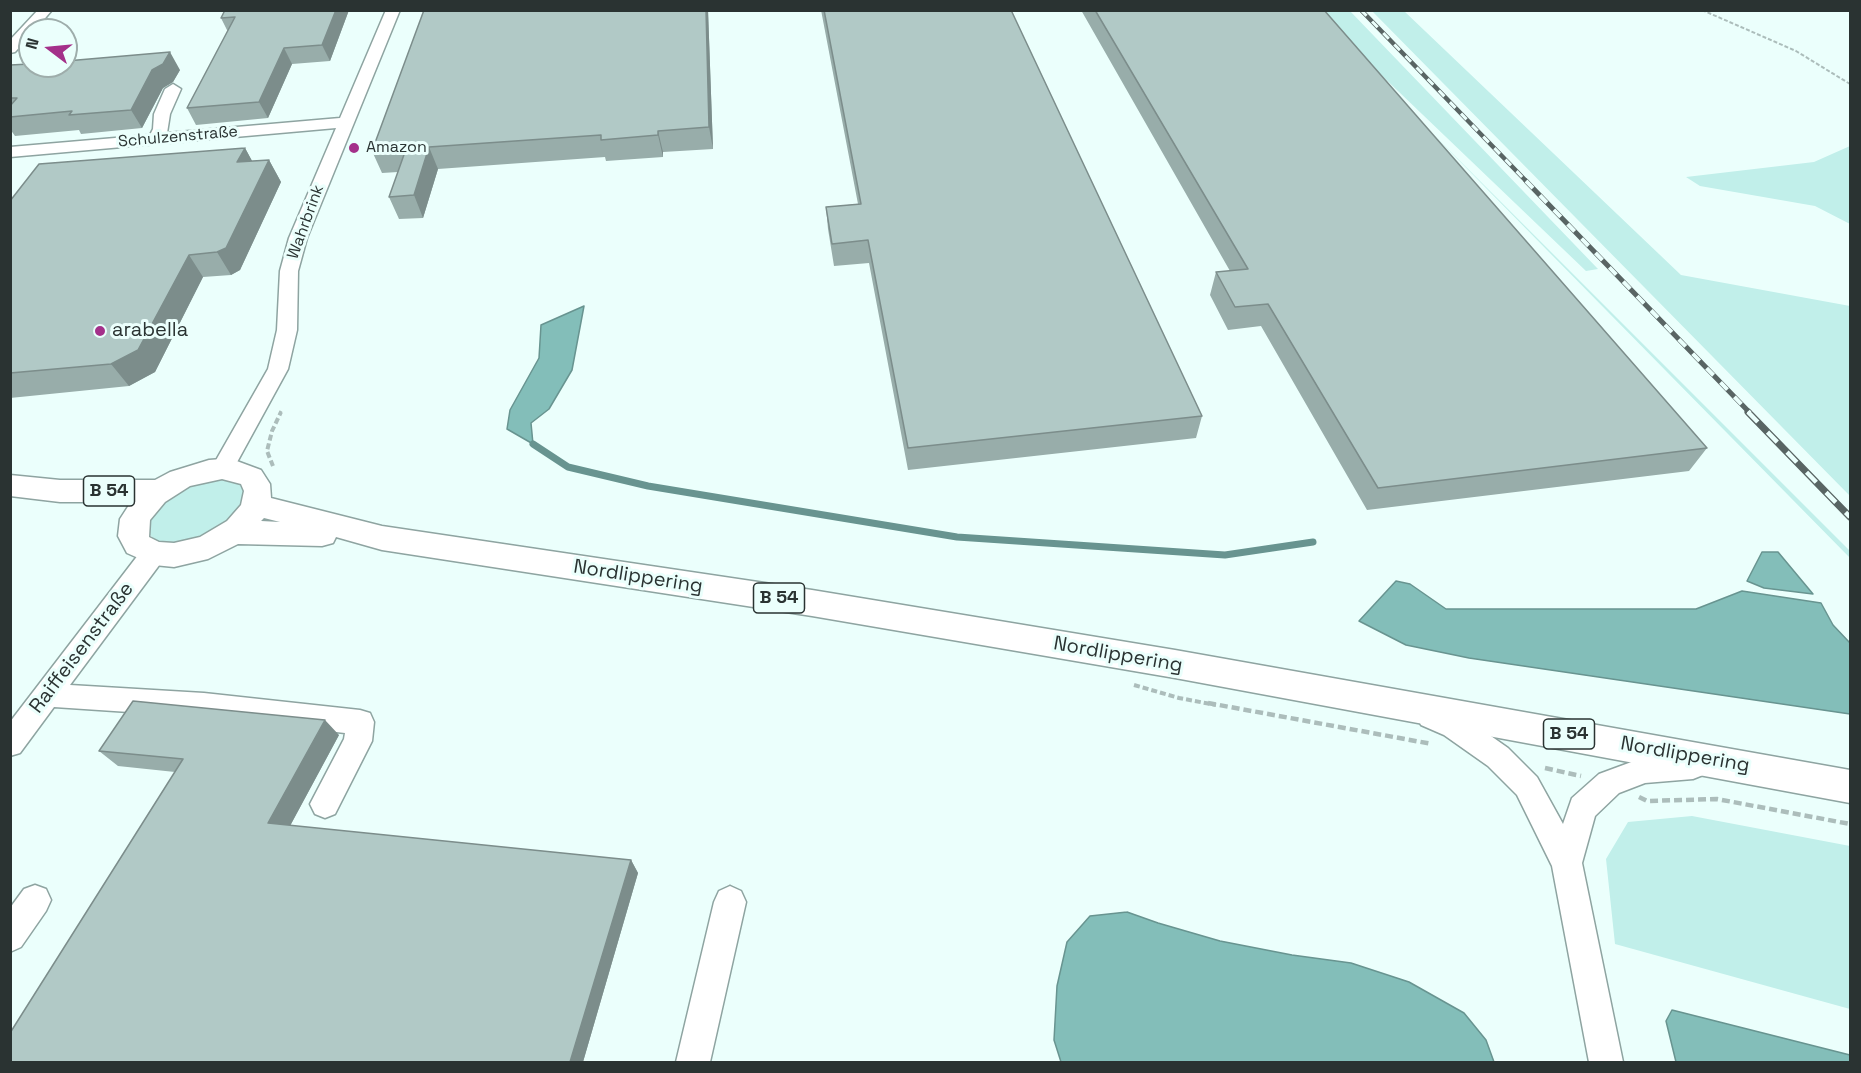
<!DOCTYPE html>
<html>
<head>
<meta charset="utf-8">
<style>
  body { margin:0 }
  #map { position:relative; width:1861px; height:1073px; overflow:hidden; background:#ebfffc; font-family:"Space Grotesk",sans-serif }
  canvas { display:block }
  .frame { position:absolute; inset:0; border:12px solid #2a3332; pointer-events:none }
  .north { position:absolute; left:18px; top:18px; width:60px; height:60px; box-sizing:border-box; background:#ebfffc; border:2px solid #9eadab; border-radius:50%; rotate:286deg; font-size:16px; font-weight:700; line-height:24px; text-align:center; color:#2a3332 }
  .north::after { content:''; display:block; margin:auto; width:21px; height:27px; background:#a4308a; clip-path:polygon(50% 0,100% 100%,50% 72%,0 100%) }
</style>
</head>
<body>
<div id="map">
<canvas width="1861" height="1073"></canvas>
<div class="frame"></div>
<div class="north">N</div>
</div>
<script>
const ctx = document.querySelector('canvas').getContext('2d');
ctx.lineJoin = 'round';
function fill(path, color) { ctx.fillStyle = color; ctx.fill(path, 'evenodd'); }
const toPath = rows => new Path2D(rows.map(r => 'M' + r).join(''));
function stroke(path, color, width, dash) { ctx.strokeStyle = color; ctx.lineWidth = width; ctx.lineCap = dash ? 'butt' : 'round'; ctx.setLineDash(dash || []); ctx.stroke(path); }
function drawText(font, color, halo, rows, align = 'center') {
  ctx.font = font + ' "Space Grotesk",sans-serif'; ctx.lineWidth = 6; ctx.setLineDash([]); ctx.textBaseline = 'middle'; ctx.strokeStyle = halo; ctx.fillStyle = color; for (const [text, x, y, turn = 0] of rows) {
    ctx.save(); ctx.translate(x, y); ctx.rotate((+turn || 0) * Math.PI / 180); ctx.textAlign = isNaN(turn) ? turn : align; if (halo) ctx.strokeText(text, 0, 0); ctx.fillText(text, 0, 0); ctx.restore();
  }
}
fill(toPath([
  [1319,11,1350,11,1598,269,1586,271,1352,47],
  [1372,11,1404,11,1681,275,1850,306,1850,496],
  [1425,126,1850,551,1850,558],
  [1850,146,1850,224,1815,206,1700,186,1686,177,1814,162],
  [216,477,240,483,246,491,247,501,218,533,171,545,158,542,150,535,147,526,149,515,183,485],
  [1692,816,1850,846,1850,1009,1615,944,1606,859,1628,822]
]), '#c1efea');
const water = toPath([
  [584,306,572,370,549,409,531,423,533,444,507,429,510,410,539,358,541,325,584,306],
  [1762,552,1778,552,1813,594,1764,588,1747,581,1762,552],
  [1396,581,1410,584,1446,609,1696,609,1742,591,1821,603,1833,625,1850,643,1850,714,1469,658,1406,645,1359,621,1396,581],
  [1127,912,1158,923,1220,941,1292,955,1351,963,1409,982,1464,1013,1486,1040,1494,1062,1061,1062,1054,1040,1057,986,1067,942,1090,916,1127,912],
  [1672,1010,1850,1055,1850,1062,1676,1062,1666,1021,1672,1010]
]);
fill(water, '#83beb9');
stroke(water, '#689490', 1.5);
stroke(toPath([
  [533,444,568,467,648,486,957,537,1225,555,1313,542]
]), '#689490', 7);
const minor = toPath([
  [38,10,52,10,35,30,30,30,30,36,15,52,10,53,10,40,38,10],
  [386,10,400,10,307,238,298,271,297,330,288,369,230,475,222,477,214,475,211,469,268,369,277,330,280,271,289,238,336,128,10,157,10,147,150,135,153,129,154,114,165,89,173,84,181,89,170,114,167,133,340,118,386,10],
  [154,544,163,546,166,553,163,560,70,685,204,693,360,710,370,713,374,722,372,741,335,814,325,818,315,814,310,804,344,739,345,733,204,717,54,707,20,753,10,756,10,722,145,546,154,544],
  [1431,704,1464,717,1508,748,1537,777,1563,824,1572,798,1599,774,1645,757,1693,753,1703,757,1707,766,1703,775,1693,779,1645,783,1619,793,1595,816,1582,863,1623,1062,1589,1062,1552,866,1517,795,1488,766,1444,735,1421,725,1417,716,1421,707,1431,704],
  [35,885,46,889,51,900,46,911,21,947,10,952,10,908,24,889,35,885],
  [730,886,741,891,746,902,710,1062,676,1062,714,902,719,891,730,886]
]);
const major = toPath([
  [222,459,234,460,261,470,270,484,271,498,382,526,812,590,1175,650,1850,770,1850,803,1175,678,812,616,382,550,336,537,333,543,322,546,238,544,208,559,174,567,154,565,127,553,118,536,120,519,131,502,60,502,10,496,10,475,60,480,155,480,170,472,209,460,222,459],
  [222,479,241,484,244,491,241,505,227,521,200,537,174,543,159,542,149,537,150,520,165,502,190,486,222,479],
  [264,518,280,522,261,521,264,518]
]);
stroke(minor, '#8ea4a1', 3);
stroke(major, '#8ea4a1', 3);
stroke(toPath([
  [1702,10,1796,51,1850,84]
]), '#acbdbb', 2, [4, 2]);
stroke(toPath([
  [280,413,281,411]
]), '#acbdbb', 3, [4.5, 2]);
stroke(toPath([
  [273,466,267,451,272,431,281,412],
  [1134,685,1179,698,1216,705]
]), '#acbdbb', 4, [6, 3]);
stroke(toPath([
  [1208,703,1432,744],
  [1545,768,1581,776],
  [1639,797,1647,801,1717,799,1850,824]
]), '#acbdbb', 4.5, [8, 4]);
fill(minor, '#fff');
fill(major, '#fff');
const railFar2 = toPath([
  [1361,10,1528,183]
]);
const railFar1 = toPath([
  [1526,181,1750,413]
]);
const rail = toPath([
  [1748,412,1850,517]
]);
stroke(railFar2, '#596564', 4.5);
stroke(railFar1, '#596564', 5);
stroke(rail, '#596564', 7);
stroke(railFar2, '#ebfffc', 3, [8]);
stroke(railFar1, '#ebfffc', 4, [10]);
stroke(rail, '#ebfffc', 4.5, [14]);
fill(toPath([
  [349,10,330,61,292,64,268,118,196,125,187,108,228,32,221,18],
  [708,10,713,149,663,152,663,157,606,161,605,157,438,169,423,218,399,219,389,197,398,172,382,173,372,151],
  [821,10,1011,10,1202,416,1196,438,908,470,869,263,834,266,828,229,826,207,858,204],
  [1081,10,1324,10,1707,448,1689,471,1367,510,1261,326,1228,330,1210,295,1216,272,1230,271],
  [10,65,180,70,173,82,163,88,142,128,81,134,79,130,15,136,10,129],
  [245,148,252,161,269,160,281,182,240,270,231,275,203,277,155,372,129,386,10,398,10,201],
  [339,735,290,826,631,860,638,873,583,1062,175,772,118,766,99,751]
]), '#98adaa');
fill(toPath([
  [336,10,349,10,330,61,322,45],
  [706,10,708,10,713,149,709,127],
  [284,48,292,64,268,118,259,102],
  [170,52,180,70,173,82,163,88,142,128,131,110,152,70],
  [658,131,663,152,663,157,658,135],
  [429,147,438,169,423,218,414,195],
  [245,148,257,170,237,162],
  [269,160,281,182,240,270,231,275,217,252],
  [189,255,203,277,155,372,129,386,111,364],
  [325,720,339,735,284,837,268,823],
  [631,860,638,873,583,1062,570,1062]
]), '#7c8d8b');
const building = toPath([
  [225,10,336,10,322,45,284,48,259,102,187,108,235,17,221,18,225,10],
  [424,10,706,10,709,127,658,131,658,135,601,140,601,135,429,147,414,195,389,197,406,149,372,151,424,10],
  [824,10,1011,10,1202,416,908,448,868,240,832,244,826,207,861,204,824,10],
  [1095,10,1324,10,1707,448,1378,488,1268,304,1235,307,1216,272,1248,269,1095,10],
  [170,52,163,64,152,70,131,110,69,115,72,111,10,117,10,106,17,98,10,98,10,65,30,64,30,66,66,66,66,61,170,52],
  [245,148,237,162,269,160,226,248,217,252,189,255,138,350,111,364,10,373,10,201,39,164,245,148],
  [133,701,325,720,268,823,631,860,570,1062,10,1062,10,1033,183,759,99,751,133,701]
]);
fill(building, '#b1c9c6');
stroke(building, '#7c8d8b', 1.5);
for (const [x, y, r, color] of [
  [354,148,6,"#a4308a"],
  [100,331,6,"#a4308a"]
]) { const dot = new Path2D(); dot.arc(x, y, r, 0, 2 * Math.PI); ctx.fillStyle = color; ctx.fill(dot); stroke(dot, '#ebfffc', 2); }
drawText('16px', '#2a3332', '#ebfffc', [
  ["Schulzenstraße",178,137,-5],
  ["Wahrbrink",306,222,-70]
]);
drawText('16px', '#2a3332', '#ebfffc', [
  ["Amazon",366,148]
], 'left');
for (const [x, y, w] of [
  [109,491,51],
  [779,598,51],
  [1569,734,51]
]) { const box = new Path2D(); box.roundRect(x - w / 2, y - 15, w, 30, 4.5); ctx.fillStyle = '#ebfffc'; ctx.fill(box); stroke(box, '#2a3332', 1.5); }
drawText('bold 18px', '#2a3332', null, [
  ["B 54",109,491],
  ["B 54",779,598],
  ["B 54",1569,734]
]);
drawText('20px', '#2a3332', '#ebfffc', [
  ["arabella",112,331]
], 'left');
drawText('20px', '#2a3332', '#ebfffc', [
  ["Nordlippering",638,577,9],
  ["Raiffeisenstraße",82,648,-53],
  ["Nordlippering",1118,655,10],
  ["Nordlippering",1685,755,10]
]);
</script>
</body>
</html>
